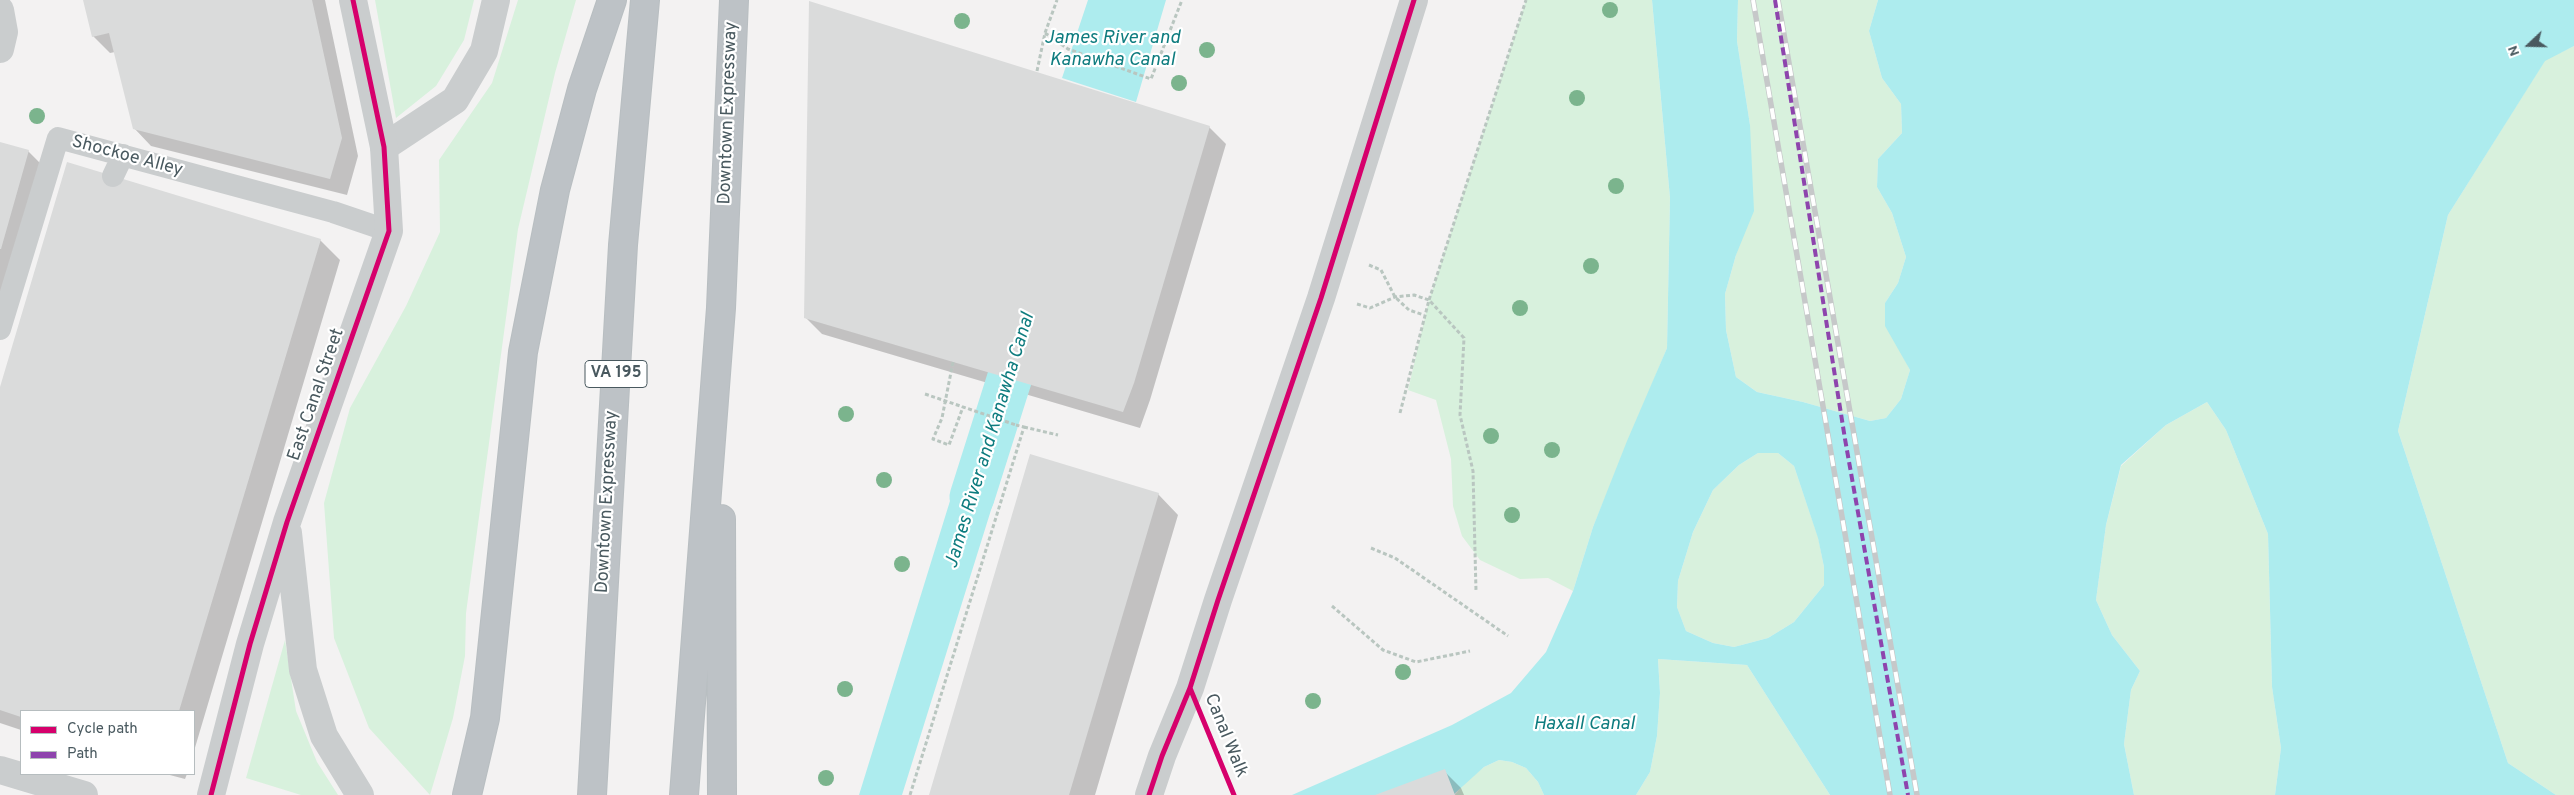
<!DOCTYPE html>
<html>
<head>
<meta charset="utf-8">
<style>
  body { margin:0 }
  #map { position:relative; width:2574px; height:795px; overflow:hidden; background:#f3f2f2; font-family:Overpass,sans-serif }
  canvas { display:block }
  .legend { position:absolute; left:20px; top:710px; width:175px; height:65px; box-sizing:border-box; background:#fff; border:1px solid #b6bdbf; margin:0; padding:6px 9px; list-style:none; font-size:15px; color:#49595f }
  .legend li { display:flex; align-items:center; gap:10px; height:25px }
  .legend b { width:25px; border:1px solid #b6bdbf }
  .north { position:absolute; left:2504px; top:20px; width:50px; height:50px; -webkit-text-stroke:4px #fff; paint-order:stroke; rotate:249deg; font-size:14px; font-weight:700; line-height:20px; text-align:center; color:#49595f }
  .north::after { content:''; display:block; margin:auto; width:18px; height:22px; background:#49595f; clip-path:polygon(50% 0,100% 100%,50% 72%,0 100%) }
</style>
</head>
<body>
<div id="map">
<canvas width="2574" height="795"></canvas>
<ul class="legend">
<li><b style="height:6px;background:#d6006c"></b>Cycle path</li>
<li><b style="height:6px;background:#8e44ad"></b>Path</li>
</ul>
<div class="north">N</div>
</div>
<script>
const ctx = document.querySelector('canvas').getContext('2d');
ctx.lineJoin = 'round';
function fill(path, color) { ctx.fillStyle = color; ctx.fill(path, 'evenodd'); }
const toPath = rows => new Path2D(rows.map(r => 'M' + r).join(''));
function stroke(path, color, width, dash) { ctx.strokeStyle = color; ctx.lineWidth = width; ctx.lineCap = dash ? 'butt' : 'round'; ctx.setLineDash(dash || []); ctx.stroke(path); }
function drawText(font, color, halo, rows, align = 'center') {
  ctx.font = font + ' Overpass,sans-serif'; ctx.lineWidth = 4.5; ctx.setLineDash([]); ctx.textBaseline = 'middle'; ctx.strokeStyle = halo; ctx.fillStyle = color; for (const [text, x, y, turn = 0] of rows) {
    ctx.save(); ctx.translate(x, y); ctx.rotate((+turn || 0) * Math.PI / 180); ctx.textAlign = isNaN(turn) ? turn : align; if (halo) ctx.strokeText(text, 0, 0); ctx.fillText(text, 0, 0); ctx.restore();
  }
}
fill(toPath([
  [375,0,474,0,464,40,436,86,396,118],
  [518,0,576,0,555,73,518,229,466,613,465,656,453,718,430,795,369,728,334,638,324,503,350,408,406,306,440,232,439,160,492,83],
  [1526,0,1652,0,1670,198,1667,348,1593,527,1573,591,1548,578,1520,579,1480,560,1462,536,1453,506,1451,459,1436,400,1408,390,1429,300],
  [1738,0,1878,0,1869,31,1882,78,1901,104,1902,133,1878,159,1877,187,1892,213,1906,257,1898,283,1885,303,1899,348,1910,370,1901,399,1886,418,1870,421,1803,402,1757,392,1736,377,1726,330,1725,294,1736,255,1750,125,1737,41],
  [2574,46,2574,795,2556,795,2508,763,2398,431,2448,215,2545,60],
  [2207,402,2226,430,2268,534,2272,687,2281,748,2275,795,2134,795,2124,744,2131,690,2140,671,2112,635,2096,600,2106,525,2121,466,2166,425],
  [1758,453,1778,453,1794,466,1818,537,1824,567,1824,585,1794,622,1768,638,1734,647,1713,643,1686,631,1677,607,1678,581,1693,532,1713,490,1739,465],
  [285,640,296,711,317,762,338,795,301,795,246,778],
  [1658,659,1747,665,1830,795,1636,795,1650,772,1657,736,1660,693],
  [1499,760,1512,762,1526,768,1538,782,1544,795,1455,795,1465,782,1484,767]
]), '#d8f1dd');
fill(toPath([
  [1088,0,1166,0,1136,102,1062,78],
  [1652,0,1738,0,1737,41,1750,125,1754,211,1736,255,1725,294,1726,330,1736,377,1757,392,1803,402,1870,421,1886,418,1901,399,1910,370,1885,326,1885,303,1898,283,1906,257,1892,213,1877,187,1878,159,1902,133,1901,104,1882,78,1869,31,1878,0,2574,0,2574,46,2545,61,2448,215,2398,431,2508,763,2556,795,2275,795,2281,748,2272,687,2268,534,2226,430,2207,402,2166,425,2121,465,2106,525,2096,600,2112,635,2140,671,2131,690,2124,744,2134,795,1830,795,1747,665,1658,659,1660,693,1657,736,1650,772,1636,795,1544,795,1538,782,1526,768,1512,762,1499,760,1484,767,1453,795,1292,795,1452,725,1511,693,1546,652,1573,591,1593,527,1627,441,1667,348,1670,198],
  [1758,453,1778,453,1794,466,1818,538,1824,567,1824,585,1794,622,1768,638,1734,647,1713,643,1686,631,1677,607,1678,581,1693,532,1713,490,1739,465],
  [971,433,1011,446,902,795,859,795]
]), '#adecee');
fill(toPath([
  [85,0,325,0,358,156,347,195,151,146,134,128,115,52,110,53,93,36],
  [1209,127,1226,144,1150,400,1140,428,822,334,805,317],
  [0,143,28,151,42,165,0,314],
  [320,240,340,260,194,751,194,711,21,711,21,730,0,723,0,392],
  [1158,494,1178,515,1095,795,931,795],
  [1444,771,1461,788,1464,795,1378,795],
  [166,774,187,774,185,779]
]), '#0003');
stroke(toPath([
  [972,497,1028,320]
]), '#adecee', 45);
fill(toPath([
  [83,0,312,0,342,138,330,179,133,129,109,33,92,37],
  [809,1,1210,126,1134,383,1123,412,804,318],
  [0,142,29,150,1,249,0,249],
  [67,162,321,239,179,711,21,711,21,717,0,710,0,387],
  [1030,454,1159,493,1069,795,929,795],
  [1445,769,1455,795,1375,795]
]), '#dadbdb');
const motorway = toPath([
  [721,519,722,795],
  [467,795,485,718,523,352,555,190,582,89,612,0],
  [592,795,623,245,645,0],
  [684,795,721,308,734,0]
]);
stroke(motorway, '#b8bec1', 30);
stroke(toPath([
  [1045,33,1068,49,1151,79,1182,0],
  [1037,71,1045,33,1057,0],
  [1369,265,1381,270,1395,297,1409,310,1424,315],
  [1357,304,1370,308,1395,297,1414,295,1429,300,1464,338,1460,415,1473,471,1476,591],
  [953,362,942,418,933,439,949,445,963,407],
  [1400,413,1429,300,1526,0],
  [1024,427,1058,435],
  [1371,548,1395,558,1508,636],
  [1332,606,1383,650,1416,662,1470,651],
  [1211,737,1234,795],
  [910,795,1024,427,1016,425]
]), '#b9c6c0', 3, [4, 2.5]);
stroke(toPath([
  [113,176,123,155],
  [0,329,58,138,333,212,389,231]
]), '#cacdce', 22);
stroke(toPath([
  [0,10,4,32,0,49],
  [384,147,455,100,484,51,496,0],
  [1149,795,1162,756,1190,688,1218,600,1321,298,1414,0]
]), '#cacdce', 28);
stroke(toPath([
  [288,533,303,670,324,736,360,795],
  [0,770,84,795],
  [211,795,250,644,287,522,389,231,384,147,353,0]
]), '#cacdce', 28);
stroke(motorway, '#bdc2c6', 28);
const rail = toPath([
  [1753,0,1890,795],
  [1778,0,1917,795]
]);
stroke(rail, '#c6c8c9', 5.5);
stroke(rail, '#fff', 4, [11]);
stroke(toPath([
  [925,394,1016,425]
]), '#b9c6c0', 3, [4, 2.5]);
stroke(toPath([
  [1775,0,1845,439,1908,795]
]), '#8e44ad', 4, [8, 4]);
stroke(toPath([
  [1190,688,1234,795],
  [211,795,250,644,287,522,389,231,384,147,353,0],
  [1149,795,1162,756,1190,688,1218,600,1321,298,1414,0]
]), '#d6006c', 5);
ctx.fillStyle = '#7bb48d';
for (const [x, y] of [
  [1610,10],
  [962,21],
  [1207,50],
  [1179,83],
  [1577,98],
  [37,116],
  [1616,186],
  [1591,266],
  [1520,308],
  [846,414],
  [1491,436],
  [1552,450],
  [884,480],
  [1512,515],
  [902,564],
  [1403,672],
  [845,689],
  [1313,701],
  [826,778]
]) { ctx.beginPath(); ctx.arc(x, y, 8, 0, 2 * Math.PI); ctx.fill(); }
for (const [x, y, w] of [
  [616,374,62]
]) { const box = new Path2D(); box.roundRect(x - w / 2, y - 13.5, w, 27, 4); ctx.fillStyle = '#fff'; ctx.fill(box); stroke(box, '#49595f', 1); }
drawText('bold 16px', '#49595f', null, [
  ["VA 195",616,374]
]);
drawText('18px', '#49595f', '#fff', [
  ["Downtown Expressway",729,113,-88],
  ["Shockoe Alley",127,157,15],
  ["East Canal Street",317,395,-71],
  ["Downtown Expressway",608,502,-87],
  ["Canal Walk",1225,736,68]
]);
drawText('italic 19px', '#0e7c7f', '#fff', [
  ["James River and",1112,39],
  ["Kanawha Canal",1112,61],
  ["James River and Kanawha Canal",991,441,-73],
  ["Haxall Canal",1584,725]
]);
</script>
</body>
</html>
